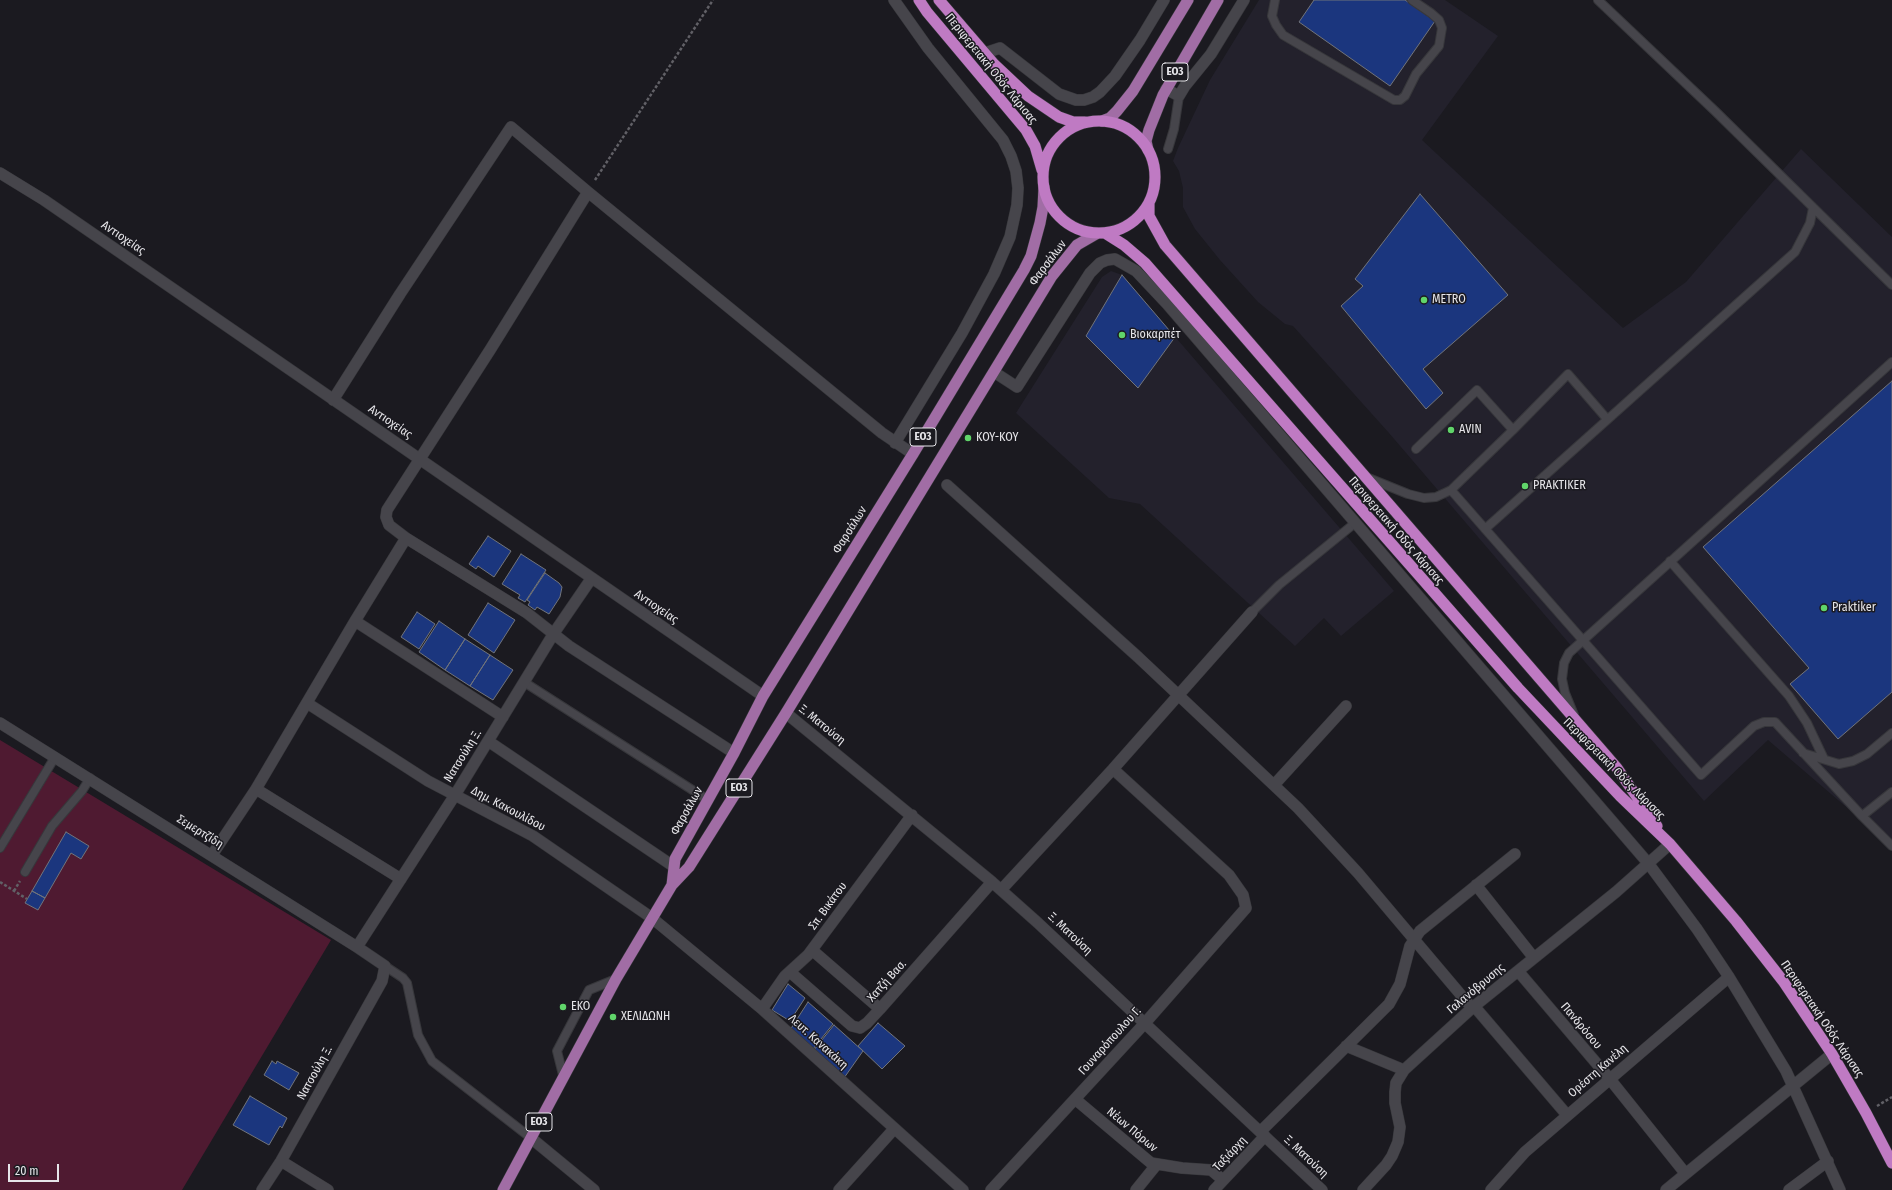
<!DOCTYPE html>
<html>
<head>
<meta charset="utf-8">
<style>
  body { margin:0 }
  #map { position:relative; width:1892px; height:1190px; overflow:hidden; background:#1b1a20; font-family:"Fira Sans Condensed",sans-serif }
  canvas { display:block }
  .scale { position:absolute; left:8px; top:1164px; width:51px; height:18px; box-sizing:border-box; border:2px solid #e6e5e9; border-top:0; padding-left:5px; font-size:12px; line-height:14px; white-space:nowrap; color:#e6e5e9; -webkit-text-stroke:3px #1b1a20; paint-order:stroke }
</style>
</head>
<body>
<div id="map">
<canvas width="1892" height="1190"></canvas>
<div class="scale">20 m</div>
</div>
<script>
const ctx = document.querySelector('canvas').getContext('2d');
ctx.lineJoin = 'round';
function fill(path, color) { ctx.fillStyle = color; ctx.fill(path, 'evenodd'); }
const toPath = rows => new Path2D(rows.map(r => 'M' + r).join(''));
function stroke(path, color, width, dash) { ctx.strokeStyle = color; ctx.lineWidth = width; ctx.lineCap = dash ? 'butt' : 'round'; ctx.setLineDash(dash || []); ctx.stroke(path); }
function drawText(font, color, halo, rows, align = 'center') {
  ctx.font = font + ' "Fira Sans Condensed",sans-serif'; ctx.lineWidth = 3; ctx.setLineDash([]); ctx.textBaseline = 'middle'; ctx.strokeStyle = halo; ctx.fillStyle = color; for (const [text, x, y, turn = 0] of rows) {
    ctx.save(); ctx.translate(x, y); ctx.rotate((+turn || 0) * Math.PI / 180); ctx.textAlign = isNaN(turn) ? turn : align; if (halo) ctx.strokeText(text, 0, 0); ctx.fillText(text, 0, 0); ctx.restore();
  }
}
fill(toPath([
  [1259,0,1445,0,1498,36,1422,140,1623,328,1686,282,1801,149,1892,237,1892,850,1845,806,1768,740,1704,801,1389,433,1293,326,1285,324,1258,302,1220,260,1195,229,1183,207,1183,188,1179,171,1173,161,1178,148,1210,80],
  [1111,271,1122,275,1394,591,1341,636,1324,618,1295,646,1140,504,1109,498,1016,413,1102,277]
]), '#23212c');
fill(toPath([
  [0,740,331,940,182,1190,0,1190]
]), '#4f1a31');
const building = toPath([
  [1314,0,1405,0,1435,21,1390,86,1299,22,1314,0],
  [1420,194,1508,295,1423,369,1443,393,1426,409,1341,306,1363,286,1355,279,1420,194],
  [1122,275,1175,337,1138,388,1086,336,1122,275],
  [1892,381,1892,692,1838,739,1790,684,1809,668,1703,547,1892,381],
  [488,536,511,551,494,577,478,566,476,569,469,564,488,536],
  [521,554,546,570,525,602,518,598,520,595,502,584,521,554],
  [545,573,559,583,562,587,560,597,549,614,537,607,535,610,528,605,530,602,527,600,545,573],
  [488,603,515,620,494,653,468,635,488,603],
  [417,612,435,624,419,649,401,637,417,612],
  [439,621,465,639,445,670,419,652,439,621],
  [465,639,490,655,470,686,445,670,465,639],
  [490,655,513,670,493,700,470,686,490,655],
  [66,832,89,846,81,859,71,853,45,898,32,891,66,832],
  [32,891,45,898,38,910,25,903,32,891],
  [788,984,805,998,790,1021,772,1010,788,984],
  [808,1002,833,1024,813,1049,790,1030,808,1002],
  [878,1023,905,1046,882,1069,858,1046,878,1023],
  [834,1025,863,1051,844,1078,813,1051,834,1025],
  [272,1061,276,1064,277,1061,299,1073,289,1090,264,1075,272,1061],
  [250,1096,287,1118,282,1128,280,1126,269,1145,233,1125,250,1096]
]);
fill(building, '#1b367e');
stroke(building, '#71747b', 1);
const service = toPath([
  [1275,0,1272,16,1276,25,1283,35,1394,100,1400,100,1405,96,1416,74,1439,46,1442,28,1439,20,1431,13,1412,0],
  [1598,0,1715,111,1892,285],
  [1168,149,1174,129,1179,96],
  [1416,449,1477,390,1513,430],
  [1366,477,1408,494,1424,498,1436,497,1451,490,1513,430,1568,374,1607,419],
  [1451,490,1701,775,1754,726,1764,722,1775,722,1862,816,1892,792],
  [1485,529,1795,252,1810,223,1813,208],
  [1670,561,1789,696,1807,723,1824,759],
  [1252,612,1279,585,1355,523],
  [524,682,708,800],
  [1574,715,1565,693,1562,679,1564,663,1569,653,1892,362],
  [1803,753,1839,764,1853,761,1867,754,1892,733],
  [1862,816,1892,846],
  [0,848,55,757],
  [25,872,52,826,82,791,90,778],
  [385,966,403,978,407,983,418,1035,432,1061,531,1138],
  [563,1075,557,1051,589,990,616,979]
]);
const minor = toPath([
  [894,0,928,48,1003,140,1011,156,1016,171,1018,188,1017,205,1010,237,994,274,962,333,895,443],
  [985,53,1000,48,1059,94,1076,100,1084,100,1093,97,1100,92,1115,76,1140,40,1164,0],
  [1166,89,1179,96,1185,86,1211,54,1244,0],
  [0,173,44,200,163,282,763,696],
  [588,192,490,350,387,510,386,517,389,525,406,538,527,613,569,646,734,753],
  [994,372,1017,387,1090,273,1100,263,1107,260,1115,259,1136,271,1168,305,1648,863,1697,929,1729,977,1786,1071,1840,1190],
  [333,400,400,294,511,127,588,192,882,433,913,454],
  [947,485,1138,657,1298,808,1358,873,1472,1008],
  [355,621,503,717],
  [307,703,428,781,533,836,652,918,762,1009,963,1190],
  [786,713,992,882,1038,923,1322,1190],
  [0,723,357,947,385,966,382,981,281,1161,262,1190],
  [488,741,673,866],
  [1274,785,1346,706],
  [256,789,401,879],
  [212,855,256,789,355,621,406,538],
  [1476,885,1534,958],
  [1001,890,1113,769,1252,612],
  [357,947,455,795,554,633,591,579],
  [812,950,880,1009],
  [1518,971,1609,1078,1685,1173],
  [790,972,852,1026,860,1028,867,1023,880,1009,992,882],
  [1474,1006,1567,1115],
  [762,1009,785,976,808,955,912,815],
  [1346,1046,1404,1070],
  [1075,1099,1151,1163,1182,1168,1211,1170,1223,1180],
  [1261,1131,1389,1004,1400,984,1410,946,1420,931,1515,854],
  [531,1138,594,1190],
  [281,1161,328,1190],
  [839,1190,894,1129],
  [991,1190,1145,1023,1246,908,1243,895,1229,875,1113,769],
  [1136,1190,1157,1164],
  [1214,1190,1265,1136],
  [1363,1190,1386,1165,1392,1156,1398,1142,1400,1127,1395,1103,1395,1092,1396,1083,1404,1070,1472,1008,1616,892,1670,844],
  [1491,1190,1525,1152,1729,977],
  [1666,1190,1832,1054],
  [1789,1190,1828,1161]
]);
const primary = toPath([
  [1102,121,1110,118,1117,111,1133,91,1188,0],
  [1148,150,1146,141,1149,130,1163,95,1218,0],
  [672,885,675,859,734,753,763,696,913,454,1024,270,1031,256,1040,223,1043,207,1044,187],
  [503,1190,616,979,672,885,689,867,786,713,1052,276,1077,245,1096,234]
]);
const trunk = toPath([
  [919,0,927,12,1026,130,1035,146,1042,170],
  [939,0,994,64,1028,96,1059,117,1073,122,1085,122],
  '1043 177a56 56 0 1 1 112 0a56 56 0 1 1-112 0Z',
  [1149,203,1149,216,1165,245,1617,768,1657,826],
  [1105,233,1124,245,1145,263,1518,688,1620,796,1670,844,1736,921,1783,981,1832,1054,1866,1113,1892,1163]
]);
stroke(service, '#37373b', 10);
stroke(minor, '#37373b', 12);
stroke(primary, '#37373b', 12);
stroke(trunk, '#37373b', 12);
stroke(toPath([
  [595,180,713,0],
  [0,882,27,899],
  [14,891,20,881],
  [1877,1106,1892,1097]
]), '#616066', 2.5, [3, 2]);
stroke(service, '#46454b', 8);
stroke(minor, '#46454b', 11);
stroke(primary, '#a16da5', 11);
stroke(trunk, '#bf7ac3', 11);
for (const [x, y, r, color] of [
  [1424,300,4,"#60d56a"],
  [1122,335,4,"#60d56a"],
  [1451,430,4,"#60d56a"],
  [968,438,4,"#60d56a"],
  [1525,486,4,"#60d56a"],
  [1824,608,4,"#60d56a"],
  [563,1007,4,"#60d56a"],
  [613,1017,4,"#60d56a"]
]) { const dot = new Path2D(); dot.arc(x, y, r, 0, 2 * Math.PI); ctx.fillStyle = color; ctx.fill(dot); stroke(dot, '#1b1a20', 1.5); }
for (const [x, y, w] of [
  [1175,72,26],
  [923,437,26],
  [739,788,26],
  [539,1122,26]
]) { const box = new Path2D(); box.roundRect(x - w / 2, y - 9, w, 18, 3); ctx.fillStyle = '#1b1a20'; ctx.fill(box); stroke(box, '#e6e5e9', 1); }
drawText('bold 11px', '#e6e5e9', null, [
  ["ΕΟ3",1175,72],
  ["ΕΟ3",923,437],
  ["ΕΟ3",739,788],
  ["ΕΟ3",539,1122]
]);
drawText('12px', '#e6e5e9', '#1b1a20', [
  ["Περιφερειακή Οδός Λάρισας",991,69,51],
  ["Αντιοχείας",123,238,34],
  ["Φαρσάλων",1048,263,-53],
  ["Αντιοχείας",390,422,34],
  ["Φαρσάλων",850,530,-58],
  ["Περιφερειακή Οδός Λάρισας",1396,531,49],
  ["Αντιοχείας",656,607,34],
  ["Ξ. Ματούση",822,725,39],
  ["Νατσούλη Ξ.",463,756,-58],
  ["Περιφερειακή Οδός Λάρισας",1614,769,45],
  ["Δημ. Κακουλίδου",508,809,28],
  ["Φαρσάλων",687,811,-61],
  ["Σεμερτζίδη",200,832,32],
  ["Σπ. Βικάτου",828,906,-54],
  ["Ξ. Ματούση",1070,934,43],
  ["Χατζή Βασ.",887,981,-48],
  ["Γαλανόβρυσης",1476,989,-40],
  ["Περιφερειακή Οδός Λάρισας",1822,1019,56],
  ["Πανδρόσου",1581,1026,50],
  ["Γουναρόπουλου Γ.",1110,1041,-48],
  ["Λευτ. Κανακάκη",818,1042,42],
  ["Ορέστη Κανέλη",1598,1071,-41],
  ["Νατσούλη Ξ.",315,1073,-61],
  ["Νέων Πόρων",1132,1130,40],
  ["Ταξιάρχη",1230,1154,-47],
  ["Ξ. Ματούση",1306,1157,43]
]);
drawText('12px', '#e6e5e9', '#1b1a20', [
  ["METRO",1432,300],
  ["Βιοκαρπέτ",1130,335],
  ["AVIN",1459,430],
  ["ΚΟΥ-ΚΟΥ",976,438],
  ["PRAKTIKER",1533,486],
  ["Praktiker",1832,608],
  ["EKO",571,1007],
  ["ΧΕΛΙΔΩΝΗ",621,1017]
], 'left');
</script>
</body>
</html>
